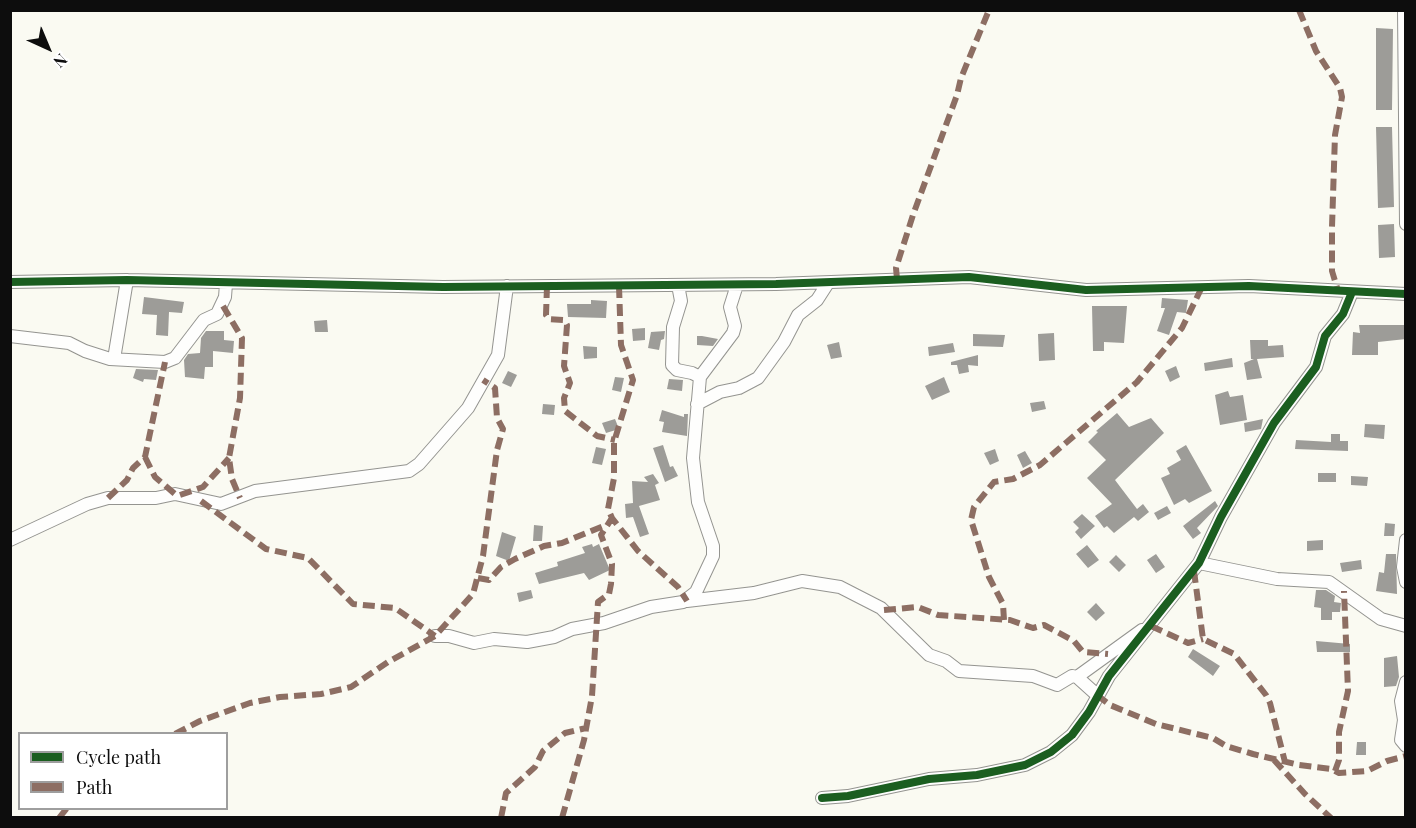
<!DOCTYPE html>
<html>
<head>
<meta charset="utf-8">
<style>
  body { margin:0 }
  #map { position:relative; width:1416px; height:828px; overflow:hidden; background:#fafaf2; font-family:"Playfair Display",serif }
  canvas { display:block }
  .frame { position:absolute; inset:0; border:12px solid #0d0d0d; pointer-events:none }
  .legend { position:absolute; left:18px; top:732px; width:210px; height:78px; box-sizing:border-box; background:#fff; border:2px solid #9e9e9e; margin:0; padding:8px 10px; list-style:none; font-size:18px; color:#0d0d0d }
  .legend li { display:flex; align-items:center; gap:12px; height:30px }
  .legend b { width:30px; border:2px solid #9e9e9e }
  .north { position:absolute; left:18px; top:18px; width:60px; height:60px; -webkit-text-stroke:4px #fff; paint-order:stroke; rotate:136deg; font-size:16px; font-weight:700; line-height:24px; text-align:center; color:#0d0d0d }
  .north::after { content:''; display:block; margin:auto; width:21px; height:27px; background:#0d0d0d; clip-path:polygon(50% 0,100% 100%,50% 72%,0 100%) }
</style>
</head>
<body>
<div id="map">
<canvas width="1416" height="828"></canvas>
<div class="frame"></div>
<ul class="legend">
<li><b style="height:8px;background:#1b5e20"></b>Cycle path</li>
<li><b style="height:8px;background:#8d6e63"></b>Path</li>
</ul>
<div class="north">N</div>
</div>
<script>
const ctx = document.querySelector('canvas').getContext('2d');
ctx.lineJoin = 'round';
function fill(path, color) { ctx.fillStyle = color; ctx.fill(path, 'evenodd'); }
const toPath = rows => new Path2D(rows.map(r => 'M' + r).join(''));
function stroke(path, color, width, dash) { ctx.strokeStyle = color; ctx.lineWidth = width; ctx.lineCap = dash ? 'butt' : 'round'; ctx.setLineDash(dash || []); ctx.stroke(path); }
fill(toPath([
  [1376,28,1393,29,1392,110,1376,110],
  [1376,127,1392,127,1394,207,1378,208],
  [1394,224,1395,257,1379,258,1378,225],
  [144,297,184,302,182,313,169,312,168,336,156,335,157,315,142,314],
  [1162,298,1188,300,1186,313,1177,312,1169,335,1157,331,1165,308,1161,308],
  [591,300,607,301,606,318,568,317,567,304,591,304],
  [1092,306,1127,306,1124,343,1104,342,1104,351,1093,351],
  [327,320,328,332,315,332,314,321],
  [1359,325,1405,325,1406,339,1378,342,1378,355,1352,355,1353,332,1360,333],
  [645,328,645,340,633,341,632,329],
  [206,331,224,331,224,340,234,341,233,353,213,351,213,367,205,367,204,379,185,377,184,360,188,354,200,353,201,338],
  [665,331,664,339,661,340,659,350,648,348,651,332],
  [1054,333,1055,360,1039,361,1038,334],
  [973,334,1005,335,1003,347,973,346],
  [697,336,702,336,718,339,713,346,697,345],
  [1250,340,1268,340,1268,346,1283,345,1284,357,1257,359,1262,378,1247,380,1244,363,1254,359,1251,359],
  [839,342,842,357,831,359,827,345],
  [953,343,955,352,929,356,928,347],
  [583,346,597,347,597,358,584,359],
  [978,355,978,366,968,365,969,372,959,374,957,365,951,365,951,362],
  [1232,358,1233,367,1205,371,1204,363],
  [1176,366,1180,377,1170,382,1165,371],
  [136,369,158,370,156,380,144,379,143,382,133,378],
  [508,371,517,375,511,387,502,383],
  [615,377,624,378,621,392,612,390],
  [944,377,950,392,932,400,925,386],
  [669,379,683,380,682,391,667,389],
  [1228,391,1230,397,1243,395,1247,420,1220,425,1215,395],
  [1044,401,1046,409,1032,412,1030,403],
  [543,404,555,405,554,415,542,414],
  [662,410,684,417,684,414,688,414,687,436,662,432,664,422,659,421],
  [1117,413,1129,427,1151,418,1164,433,1115,480,1137,509,1143,504,1149,512,1138,521,1134,517,1114,533,1107,526,1104,528,1095,516,1112,504,1087,478,1106,460,1088,442,1098,432,1096,431],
  [615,419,619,429,606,433,602,423],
  [1263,419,1261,429,1245,432,1244,423],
  [1365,424,1385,425,1384,439,1364,437],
  [1331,434,1340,434,1340,441,1348,441,1348,451,1295,449,1296,440,1331,442],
  [663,445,670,467,673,466,678,476,665,482,653,448],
  [1186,445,1212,491,1189,503,1185,499,1174,505,1161,478,1170,474,1167,468,1181,460,1176,451],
  [596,447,606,449,602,465,592,463],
  [995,449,999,461,990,465,984,453],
  [1025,451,1032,463,1023,468,1017,455],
  [1318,473,1336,473,1336,482,1318,482],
  [653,474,659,483,655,485,660,500,639,506,649,534,640,537,633,517,626,518,625,504,633,503,632,481,648,482,644,477],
  [1351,476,1368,477,1367,486,1351,485],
  [1215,501,1218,506,1197,528,1201,533,1193,539,1183,526],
  [1167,506,1171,513,1158,520,1154,513],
  [1082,514,1095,526,1081,539,1075,532,1079,528,1073,522],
  [1385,523,1395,524,1394,536,1384,536],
  [534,525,543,526,542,541,533,541],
  [502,532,516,537,509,561,496,556],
  [1323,540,1323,550,1307,551,1307,541],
  [592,544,593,547,599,544,610,570,589,580,584,573,539,584,535,573,558,566,557,562,585,553,582,547],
  [1087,545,1099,560,1088,568,1076,554],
  [1156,554,1165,567,1156,573,1147,560],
  [1386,554,1396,554,1397,594,1376,591,1379,572,1384,573],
  [1116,555,1126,565,1119,572,1109,562],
  [1361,560,1362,569,1342,572,1340,563],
  [531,590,533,598,519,602,517,593],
  [1316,590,1326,590,1335,596,1334,602,1341,603,1340,612,1332,612,1332,620,1321,620,1321,608,1314,607],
  [1096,603,1105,613,1096,621,1087,612],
  [1316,641,1350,644,1350,652,1317,652],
  [1193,649,1220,666,1213,676,1188,657],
  [1397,656,1399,677,1396,686,1384,687,1384,658],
  [1357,742,1366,742,1366,755,1356,755]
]), '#9d9c98');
const minor = toPath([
  [1404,10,1406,224],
  [10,282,127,280,443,287,776,284,969,277,1086,290,1249,286,1406,294],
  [678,285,681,301,673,327,672,365,677,370,692,373,700,377],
  [10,336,69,343,85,351,110,359,165,362,175,358,204,320,217,314,225,297,226,284],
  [114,359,127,280],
  [697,404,720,392,739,388,758,378,784,342,798,315,817,300,828,283],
  [10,540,87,504,108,498,156,498,175,494,221,504,255,491,409,471,419,464,468,408,498,355,507,286],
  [1406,540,1403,567,1406,582],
  [1199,563,1277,579,1329,582,1381,619,1406,626],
  [687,601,754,593,802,581,840,587,881,608,929,655,946,661,959,671,1033,676,1057,685,1072,676,1077,677,1097,695],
  [435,636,449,636,474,643,494,639,527,642,554,637,572,629,604,623,651,607,683,602,696,592,713,556,713,546,698,502,693,458,700,377,733,333,735,326,730,307,737,285],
  [1077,677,1142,630],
  [1406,682,1401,701,1404,720,1401,740,1406,746],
  [822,798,848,796,929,779,977,775,1025,765,1051,752,1072,735,1089,712,1109,676,1199,563,1221,517,1274,423,1316,367,1325,336,1343,314,1352,292]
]);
stroke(minor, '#949490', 14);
stroke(minor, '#fefefd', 12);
stroke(toPath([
  [1299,10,1316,51,1340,88,1342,97,1335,135,1332,227,1332,271,1338,291],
  [897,279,896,268,913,215,957,95,961,78,989,10],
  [547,286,546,315,549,319,564,320,567,325,564,366,570,383,564,398,565,411,597,436,615,440],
  [619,286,621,345,633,380,614,442,614,478,608,509,612,518,638,551,678,587,687,601],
  [223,306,242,338,240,398,229,458,232,479,240,498],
  [145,457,155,477,175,494],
  [180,495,203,487,229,458],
  [108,498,127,480,133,468,145,457,165,362],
  [201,501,266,549,308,558,353,604,395,608,435,636],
  [1194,571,1203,639,1234,654,1266,695,1270,703,1285,762],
  [478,578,489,580,501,567,515,559,544,546,562,543,606,525],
  [884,610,918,607,938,615,1010,620,1033,628,1044,625,1074,641,1083,652,1108,654],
  [1004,620,1003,604,989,577,971,520,974,507,994,482,1013,479,1040,465,1137,382,1182,328,1201,289],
  [1151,626,1188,643,1203,639],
  [1097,695,1110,705,1156,724,1213,738,1226,746,1253,754,1299,765,1331,769,1339,773,1367,771,1387,761,1406,756],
  [175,734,200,721,250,703,280,697,321,694,351,687,388,662,435,636,473,594,483,556,497,450,503,429,497,418,495,388,483,380],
  [1274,760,1305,794,1331,818],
  [1335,771,1339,760,1339,732,1348,691,1344,591],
  [59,818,67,808],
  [501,818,506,793,535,767,543,751,565,733,586,728],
  [562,818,584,740,592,696,598,602,609,594,611,584,612,564,601,535,612,518]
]), '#8d6e63', 6, [12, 6]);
stroke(toPath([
  [10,282,127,280,443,287,776,284,969,277,1086,290,1249,286,1406,294],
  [822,798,848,796,929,779,977,775,1025,765,1051,752,1072,735,1089,712,1109,676,1199,563,1221,517,1274,423,1316,367,1325,336,1343,314,1352,292]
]), '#1b5e20', 8);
</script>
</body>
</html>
